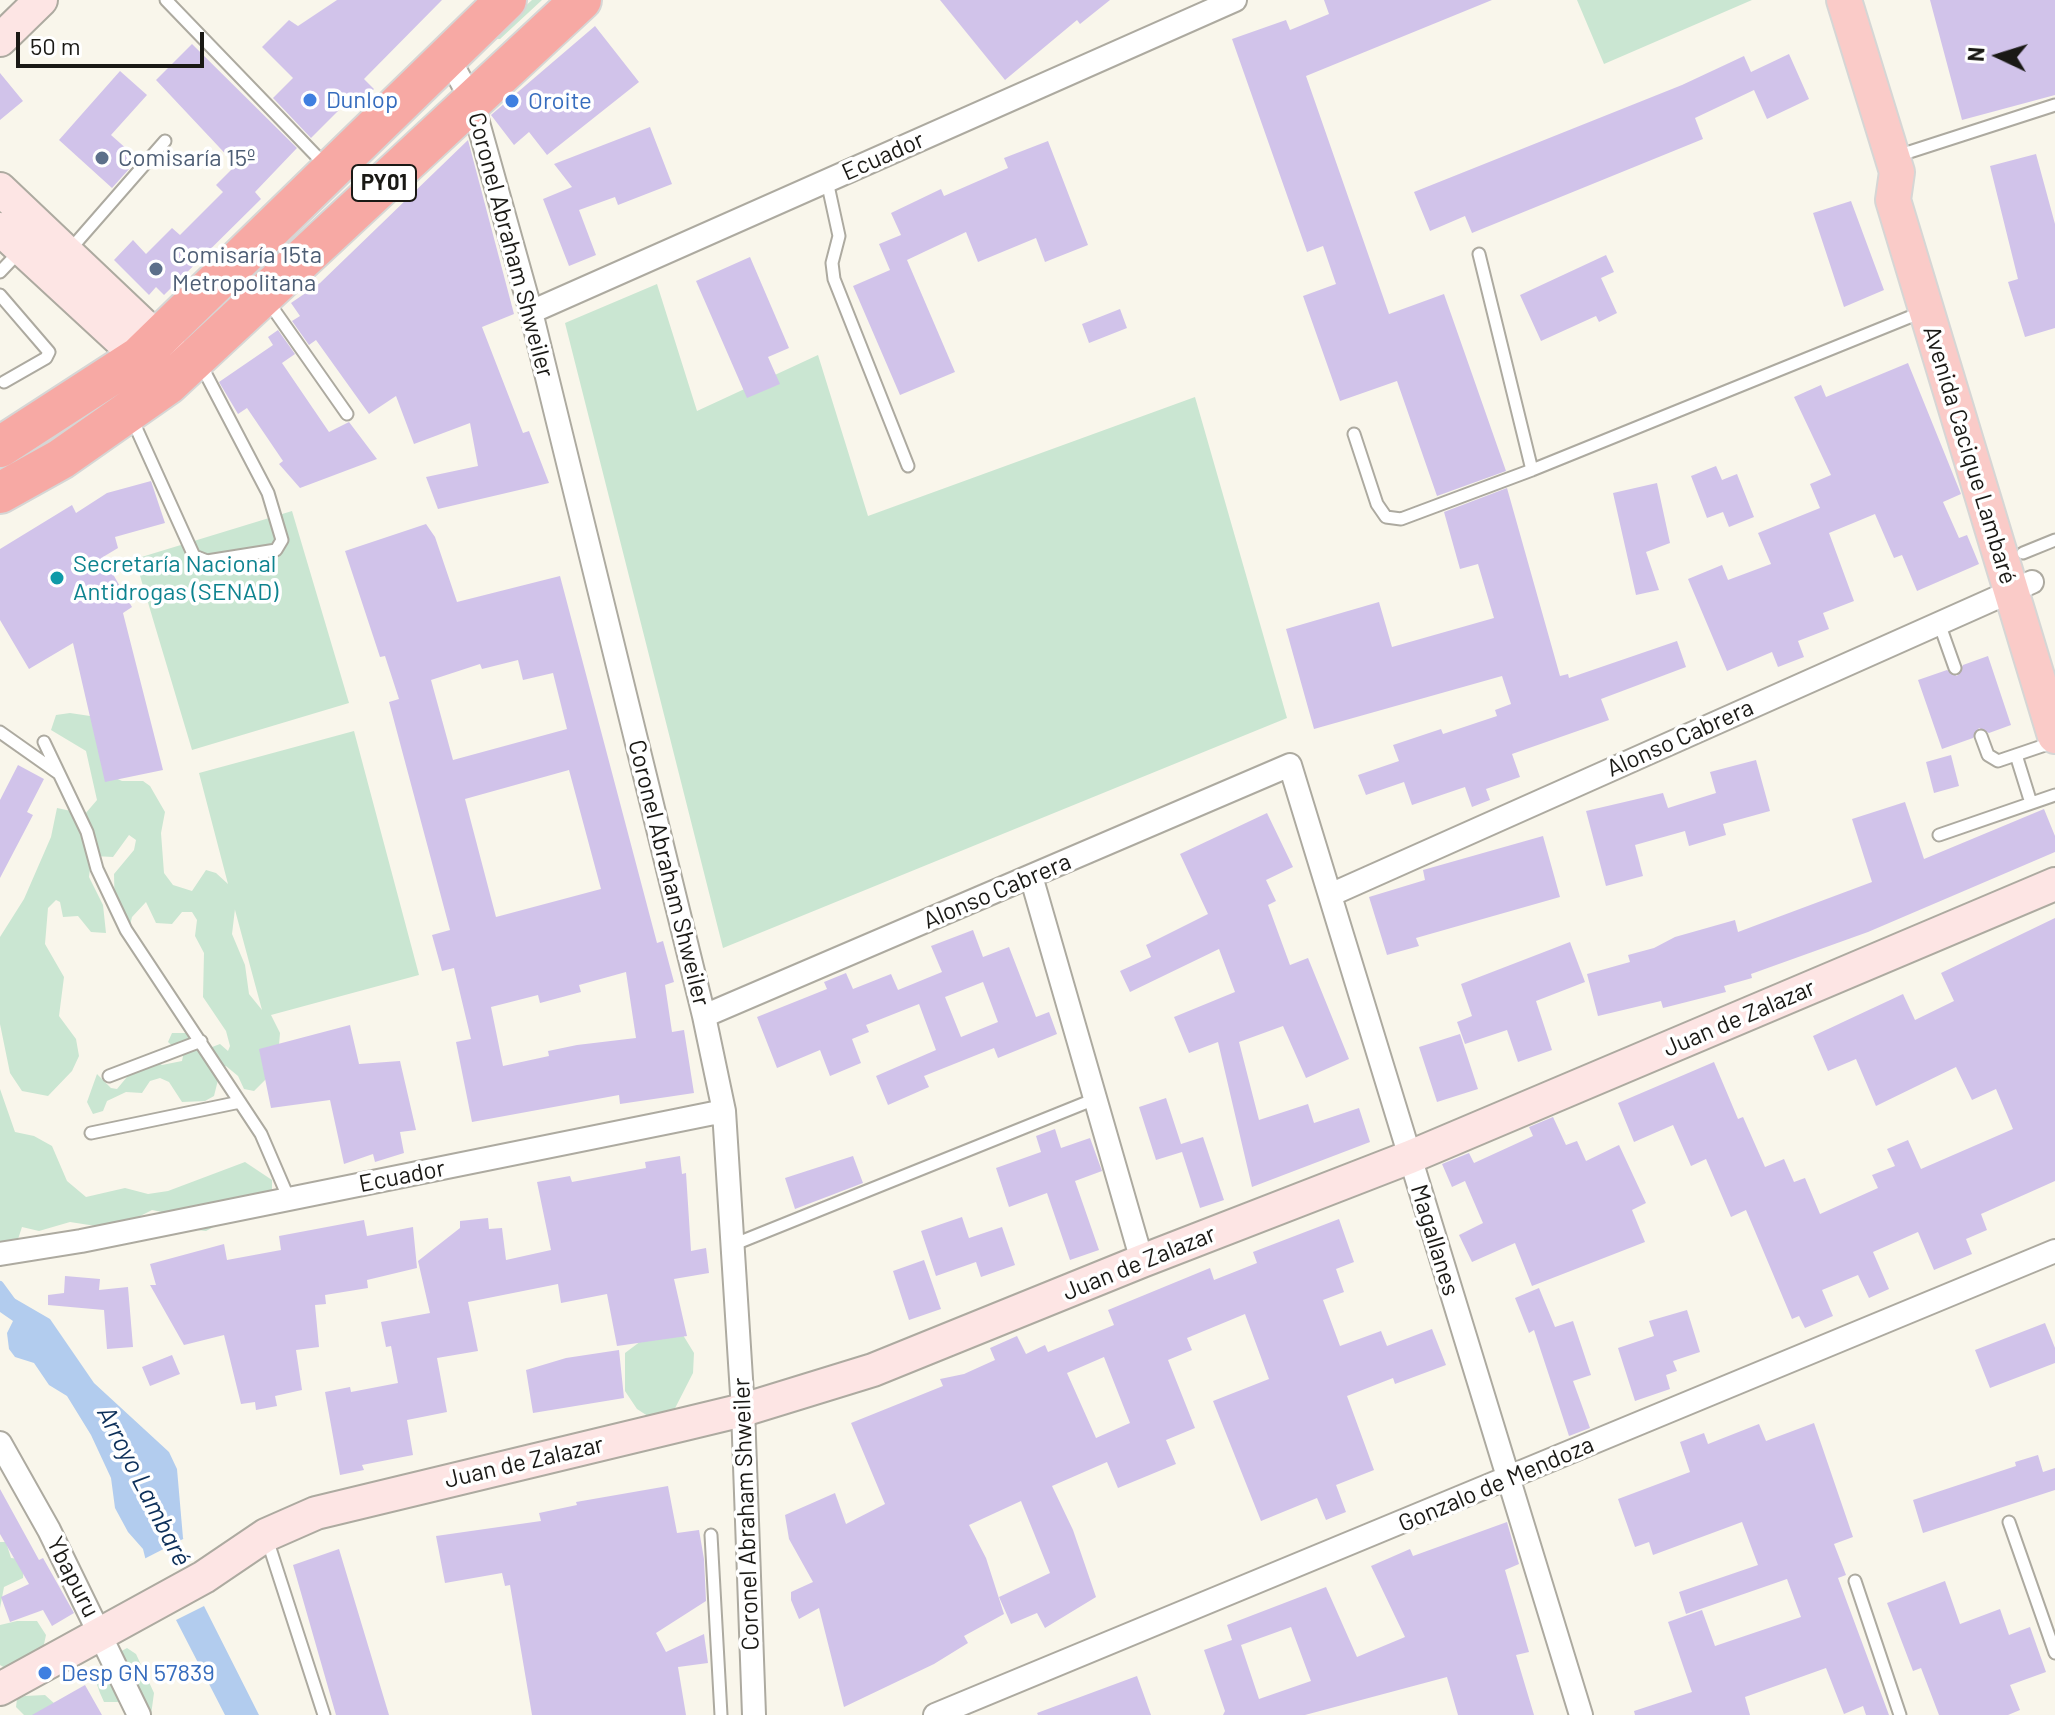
<!DOCTYPE html>
<html>
<head>
<meta charset="utf-8">
<style>
  body { margin:0 }
  #map { position:relative; width:2055px; height:1715px; overflow:hidden; background:#f9f6eb; font-family:Barlow,sans-serif }
  canvas { display:block }
  .north { position:absolute; left:1959px; top:16px; width:80px; height:80px; -webkit-text-stroke:6px #fff; paint-order:stroke; rotate:274deg; font-size:22px; font-weight:700; line-height:32px; text-align:center; color:#1a1915 }
  .north::after { content:''; display:block; margin:auto; width:28px; height:36px; background:#1a1915; clip-path:polygon(50% 0,100% 100%,50% 72%,0 100%) }
  .scale { position:absolute; left:16px; top:32px; width:188px; height:36px; box-sizing:border-box; border:4px solid #1a1915; border-top:0; padding-left:10px; font-size:24px; line-height:28px; white-space:nowrap; color:#1a1915; -webkit-text-stroke:6px #fff; paint-order:stroke }
</style>
</head>
<body>
<div id="map">
<canvas width="2055" height="1715"></canvas>
<div class="north">N</div>
<div class="scale">50 m</div>
</div>
<script>
const ctx = document.querySelector('canvas').getContext('2d');
ctx.lineJoin = 'round';
function fill(path, color) { ctx.fillStyle = color; ctx.fill(path, 'evenodd'); }
const toPath = rows => new Path2D(rows.map(r => 'M' + r).join(''));
function stroke(path, color, width, dash) { ctx.strokeStyle = color; ctx.lineWidth = width; ctx.lineCap = dash ? 'butt' : 'round'; ctx.setLineDash(dash || []); ctx.stroke(path); }
function drawText(font, color, halo, rows, align = 'center') {
  ctx.font = font + ' Barlow,sans-serif'; ctx.lineWidth = 7; ctx.setLineDash([]); ctx.textBaseline = 'middle'; ctx.strokeStyle = halo; ctx.fillStyle = color; for (const [text, x, y, turn = 0] of rows) {
    ctx.save(); ctx.translate(x, y); ctx.rotate((+turn || 0) * Math.PI / 180); ctx.textAlign = isNaN(turn) ? turn : align; if (halo) ctx.strokeText(text, 0, 0); ctx.fillText(text, 0, 0); ctx.restore();
  }
}
fill(toPath([
  [532,0,542,0,500,39,496,39,495,34],
  [1577,0,1752,0,1604,64],
  [657,284,697,411,818,355,868,516,1195,397,1287,718,723,948,565,323],
  [292,511,349,703,192,750,135,559],
  [70,713,90,716,93,721,113,777,122,781,143,781,150,786,165,812,161,833,164,873,173,885,192,891,206,870,216,873,228,884,199,773,354,731,419,975,271,1015,280,1033,278,1057,269,1076,254,1091,244,1089,238,1076,226,1066,221,1068,214,1096,205,1101,182,1102,169,1082,160,1078,150,1081,142,1093,126,1092,107,1101,103,1111,93,1114,87,1102,97,1074,111,1088,117,1089,146,1054,162,1065,182,1061,183,1056,168,1042,172,1033,186,1033,207,1049,220,1044,228,1051,230,1046,226,1031,203,997,204,953,195,936,197,920,192,912,182,912,172,924,156,923,146,902,132,917,128,934,119,932,115,916,114,874,134,850,136,840,129,835,113,857,94,856,91,860,89,877,103,905,106,933,91,932,78,916,63,917,60,902,56,900,48,908,45,944,64,977,59,1016,76,1039,79,1056,72,1071,48,1096,22,1091,10,1073,0,1024,0,937,24,899,51,837,57,808,85,814,97,800,86,751,51,730,56,715],
  [235,909,235,910,262,1010,249,994,245,965,232,934],
  [0,1089,15,1132,34,1136,52,1146,67,1181,86,1197,125,1188,148,1194,168,1191,245,1162,272,1180,272,1196,206,1231,189,1229,162,1212,152,1210,115,1229,70,1222,39,1231,22,1227,16,1245,0,1249],
  [683,1335,694,1353,693,1373,667,1424,657,1422,637,1409,625,1391,625,1353,641,1341],
  [0,1542,6,1542,11,1558,20,1559,24,1566,23,1578,4,1587,0,1608],
  [17,1621,37,1621,46,1635,43,1649,5,1668,0,1665,0,1625],
  [127,1648,136,1654,154,1693,151,1715,132,1715,130,1707,118,1702,104,1702,100,1693,96,1682,118,1653],
  [45,1695,56,1705,56,1715,24,1715,16,1707,17,1699,25,1696]
]), '#cae6d2');
fill(toPath([
  [0,1290,50,1319,94,1383,169,1452,177,1469,183,1538,188,1548,149,1573,143,1549,128,1532,115,1508,111,1478,91,1435,67,1396,49,1385,34,1363,15,1357,9,1349,7,1333,13,1321,0,1312],
  [204,1606,259,1715,225,1715,176,1620]
]), '#b2ccee');
fill(toPath([
  [187,1537,196,1569,153,1593,142,1560]
]), '#f9f6eb');
stroke(toPath([
  [0,1285,11,1300]
]), '#b2ccee', 8);
fill(toPath([
  [337,0,442,0,364,79,374,89,356,107,349,100,311,138,273,98,293,78,262,47,289,20,298,26],
  [940,0,1110,0,1080,24,1077,20,1005,80],
  [1324,0,1492,0,1306,76,1389,314,1444,294,1506,471,1437,496,1397,381,1340,401,1303,296,1336,284,1323,246,1307,252,1232,39,1286,20,1290,30,1329,14],
  [1930,0,2055,0,2055,95,1962,120],
  [595,26,639,82,547,155,529,132,514,145,491,115],
  [192,44,297,148,255,192,261,199,164,295,156,287,149,295,114,260,133,240,146,254,172,228,180,235,223,192,216,185,232,169,230,167,234,163,156,80],
  [1789,54,1809,99,1767,119,1754,90,1695,118,1703,139,1472,233,1465,216,1430,231,1414,192,1682,85,1744,56,1751,72],
  [120,71,147,95,111,135,138,159,112,188,59,140],
  [0,73,23,101,0,120],
  [650,127,672,184,618,205,615,197,579,210,596,255,569,266,543,199,572,187,554,164],
  [468,140,514,314,482,327,523,433,529,431,549,483,438,509,426,477,478,466,470,423,414,444,396,396,369,414,316,340,309,345,292,321,300,316,291,303,320,283],
  [1048,141,1088,245,1045,262,1036,238,978,262,966,232,907,260,955,372,900,395,853,286,890,270,879,244,901,235,891,213,941,189,944,196,1008,168,1004,158],
  [2036,154,2055,224,2055,328,2025,337,2008,282,2018,279,1990,166],
  [1851,201,1884,290,1844,307,1813,213],
  [1606,255,1614,272,1601,278,1617,313,1599,322,1596,316,1541,341,1520,295],
  [750,257,789,348,768,357,780,384,747,398,696,281],
  [1120,309,1127,328,1089,343,1082,324],
  [278,330,295,354,282,363,329,432,349,422,377,459,300,488,279,464,283,461,247,408,238,414,219,382,273,345,268,337],
  [1908,363,1961,494,1943,502,1959,538,1967,535,1979,564,1917,591,1902,555,1894,558,1875,514,1829,533,1854,601,1823,613,1829,629,1798,641,1804,657,1778,667,1772,652,1727,671,1688,579,1722,565,1728,580,1771,564,1758,533,1820,508,1810,484,1831,475,1794,397,1821,385,1826,397],
  [1716,466,1722,480,1737,474,1754,517,1729,527,1723,512,1707,518,1691,476],
  [151,481,165,523,115,537,118,548,103,557,132,607,123,613,163,770,105,782,73,643,29,669,0,620,0,549,72,505,76,513,107,493],
  [1657,483,1670,543,1646,552,1659,590,1636,595,1613,493],
  [1507,488,1560,676,1568,674,1569,678,1677,641,1686,667,1601,699,1609,720,1512,754,1520,777,1486,789,1490,800,1472,807,1465,787,1412,805,1404,782,1366,795,1358,775,1399,761,1393,745,1441,729,1443,734,1497,716,1495,710,1511,704,1502,676,1314,729,1286,629,1379,602,1392,647,1494,618,1478,564,1460,569,1444,512],
  [426,524,435,537,457,602,560,576,657,943,663,941,674,982,665,985,672,1032,684,1030,694,1093,620,1104,619,1095,472,1122,456,1042,471,1039,454,968,442,971,432,935,450,930,389,702,399,699,385,656,380,657,345,551],
  [518,660,523,680,553,673,567,729,453,760,431,680,480,664,482,669],
  [569,770,601,889,496,917,465,799],
  [626,972,636,1038,577,1045,548,1051,549,1056,503,1066,491,1007,538,995,540,1003,581,992,579,985],
  [1988,656,2011,725,1989,733,1979,728,1973,738,1942,749,1918,680,1947,670,1957,676,1963,665],
  [1951,755,1959,786,1934,793,1926,762],
  [1756,760,1770,811,1723,824,1726,835,1689,846,1685,831,1635,845,1643,876,1606,886,1586,811,1663,793,1668,808,1716,793,1710,772],
  [18,765,44,779,27,812,33,815,0,878,0,800],
  [1905,802,1924,859,2044,809,2055,836,2055,852,1868,932,1751,974,1752,978,1724,986,1726,992,1663,1008,1661,1001,1598,1016,1587,974,1630,962,1628,955,1654,948,1675,937,1735,920,1738,932,1872,882,1852,819],
  [1267,813,1293,867,1266,880,1276,901,1268,905,1290,965,1308,958,1349,1059,1306,1078,1283,1026,1239,1042,1259,1120,1308,1104,1314,1123,1359,1108,1370,1142,1252,1187,1218,1042,1189,1053,1174,1017,1235,992,1219,949,1130,992,1120,971,1151,957,1146,945,1208,914,1180,854],
  [1543,836,1560,897,1416,938,1419,946,1387,955,1369,897,1425,880,1423,870],
  [2055,918,2055,1181,1981,1214,1987,1230,1966,1239,1972,1254,1934,1270,1918,1232,1873,1252,1889,1289,1869,1298,1858,1275,1822,1290,1833,1316,1805,1328,1799,1316,1792,1319,1746,1210,1731,1217,1706,1159,1691,1166,1673,1125,1634,1142,1618,1103,1714,1062,1738,1119,1743,1117,1765,1167,1784,1159,1794,1182,1805,1178,1820,1214,1878,1188,1872,1175,1895,1166,1887,1149,1908,1140,1921,1169,2013,1129,1996,1089,1972,1100,1956,1067,1876,1106,1856,1059,1828,1071,1813,1036,1903,994,1915,1020,1954,1001,1941,973],
  [973,930,983,957,1009,947,1036,1017,1049,1012,1057,1034,998,1058,994,1048,924,1076,929,1087,888,1105,876,1076,936,1050,919,1004,866,1025,869,1032,852,1039,861,1063,830,1076,820,1050,777,1068,757,1017,827,989,824,982,846,973,853,989,891,974,898,990,942,972,931,946],
  [983,982,998,1022,961,1037,945,997],
  [1570,942,1585,982,1536,1001,1552,1050,1518,1062,1507,1030,1465,1044,1457,1022,1472,1016,1461,984],
  [350,1025,359,1064,400,1061,416,1130,400,1132,404,1153,375,1162,373,1154,344,1164,330,1100,271,1108,259,1049],
  [1460,1034,1478,1089,1437,1102,1419,1047],
  [1166,1098,1181,1144,1203,1137,1224,1200,1200,1208,1182,1152,1156,1160,1139,1107],
  [1553,1117,1566,1145,1577,1141,1586,1161,1619,1145,1646,1203,1632,1210,1645,1242,1532,1286,1515,1243,1472,1262,1459,1235,1483,1223,1465,1181,1452,1187,1442,1164,1469,1153,1474,1163,1533,1136,1529,1127],
  [1055,1129,1061,1148,1090,1138,1102,1171,1075,1181,1099,1250,1070,1260,1047,1193,1009,1207,996,1168,1041,1152,1036,1136],
  [680,1156,682,1174,686,1173,691,1251,706,1248,709,1273,674,1279,687,1336,617,1346,607,1294,561,1303,558,1284,468,1302,478,1351,437,1358,447,1412,407,1420,413,1455,362,1465,364,1470,340,1475,325,1392,350,1387,351,1392,398,1383,391,1346,386,1347,381,1322,430,1313,418,1261,460,1228,460,1221,488,1218,489,1229,502,1228,506,1260,551,1250,537,1182,570,1176,572,1182,646,1168,645,1162],
  [853,1156,863,1183,795,1209,785,1178],
  [962,1217,969,1238,1002,1227,1015,1265,981,1277,976,1262,936,1276,921,1231],
  [1339,1219,1354,1262,1336,1269,1344,1292,1323,1300,1340,1346,1381,1331,1387,1346,1432,1329,1446,1365,1395,1384,1393,1378,1347,1396,1374,1470,1336,1485,1346,1512,1326,1520,1317,1498,1261,1521,1213,1401,1269,1379,1245,1314,1187,1338,1192,1350,1168,1360,1195,1428,1166,1440,1176,1464,1118,1488,1107,1462,1052,1486,1073,1530,1096,1597,1045,1628,1037,1613,1011,1624,999,1597,1050,1573,1021,1501,969,1525,986,1558,1004,1614,964,1636,968,1643,934,1664,844,1707,819,1608,799,1619,791,1600,791,1592,813,1582,789,1539,785,1515,835,1493,846,1524,885,1504,851,1423,943,1386,940,1379,964,1374,995,1360,990,1348,1017,1336,1026,1354,1045,1345,1048,1352,1114,1325,1108,1310,1210,1268,1214,1280,1257,1263,1253,1252],
  [1104,1357,1130,1423,1096,1438,1067,1373],
  [364,1220,367,1236,413,1227,417,1268,367,1280,368,1288,325,1295,326,1304,315,1305,319,1347,296,1350,302,1390,275,1396,277,1406,256,1410,255,1402,241,1404,224,1335,184,1345,150,1285,156,1285,150,1264,224,1244,227,1260,281,1250,279,1236],
  [924,1260,941,1309,909,1320,893,1271],
  [65,1276,100,1279,99,1290,128,1287,133,1347,107,1349,104,1310,48,1305,48,1295,64,1293],
  [1539,1288,1555,1327,1573,1321,1591,1375,1573,1381,1590,1428,1569,1436,1534,1330,1529,1333,1515,1298],
  [1687,1310,1700,1352,1673,1361,1677,1371,1666,1375,1670,1389,1635,1401,1618,1348,1654,1336,1649,1321],
  [2045,1323,2055,1348,2055,1363,1990,1388,1975,1350],
  [619,1350,624,1398,533,1413,526,1370,566,1358],
  [172,1355,180,1374,150,1386,142,1367],
  [1814,1423,1853,1537,1834,1544,1846,1575,1838,1578,1889,1715,1866,1715,1863,1706,1844,1714,1826,1668,1745,1697,1750,1715,1635,1715,1634,1711,1692,1692,1668,1622,1702,1610,1715,1646,1801,1617,1787,1579,1686,1614,1679,1592,1758,1565,1742,1522,1653,1555,1649,1542,1635,1547,1618,1499,1690,1472,1680,1442,1704,1433,1708,1444,1759,1424,1766,1441],
  [2038,1455,2043,1472,2055,1468,2055,1490,1923,1533,1913,1500,2016,1466,2015,1462],
  [668,1486,677,1533,699,1530,704,1559,706,1601,656,1633,666,1652,704,1634,708,1663,678,1667,686,1715,532,1715,510,1585,505,1586,502,1573,445,1583,436,1536,541,1521,539,1513,577,1505,576,1502],
  [0,1489,39,1560,43,1558,74,1613,52,1626,43,1610,10,1622,1,1597,29,1584,0,1534],
  [1507,1522,1519,1564,1505,1570,1529,1652,1516,1655,1534,1715,1458,1715,1447,1677,1305,1715,1223,1715,1225,1711,1204,1650,1232,1640,1227,1625,1326,1587,1357,1657,1405,1637,1371,1566,1410,1549,1413,1556],
  [1291,1627,1311,1681,1259,1699,1241,1645],
  [339,1549,389,1715,336,1715,293,1565],
  [1945,1581,1960,1624,2000,1609,2009,1635,2030,1627,2046,1672,2010,1685,2020,1710,2008,1715,1939,1715,1921,1668,1913,1671,1887,1603],
  [1137,1676,1151,1715,1038,1715,1037,1713],
  [85,1685,102,1715,32,1715]
]), '#d1c3ea');
const lane = toPath([
  [166,0,327,167],
  [1897,156,2055,105],
  [827,181,839,236,832,263,834,279,908,466],
  [68,252,165,141],
  [1479,254,1532,470,1922,312],
  [0,272,19,252],
  [0,295,49,352,46,358,4,382],
  [267,300,347,414],
  [132,419,194,556,207,561,276,550,282,540,268,493,200,363],
  [1354,434,1377,504,1386,517,1401,519,1532,470],
  [2023,553,2055,540],
  [1939,623,1955,668],
  [0,732,58,773],
  [1981,736,1988,755,1998,761,2054,742],
  [44,742,87,832,97,869,126,930,261,1134,289,1199],
  [2016,755,2031,803],
  [1939,835,2055,795],
  [109,1076,201,1041],
  [91,1133,240,1102],
  [735,1244,1095,1099],
  [2009,1522,2055,1653],
  [711,1535,721,1715],
  [267,1539,324,1715],
  [1855,1581,1900,1715]
]);
const street = toPath([
  [447,55,472,101,531,312,704,1016,724,1111,743,1410,754,1715],
  [531,312,1235,0],
  [1031,876,1142,1261],
  [1330,895,2032,582],
  [704,1016,1290,765,1581,1715],
  [0,1254,81,1241,724,1111],
  [0,1443,49,1530,139,1715],
  [935,1715,2055,1251]
]);
const secondary = toPath([
  [0,40,41,0],
  [0,189,175,355],
  [0,229,156,373],
  [0,1689,204,1577,266,1535,316,1513,743,1410,873,1370,1142,1261,1410,1157,2055,884]
]);
const primary = toPath([
  [1844,0,1897,172,1893,200,2055,736]
]);
const highway = toPath([
  [0,447,139,357,506,0],
  [0,493,61,459,168,384,581,0]
]);
stroke(lane, '#adaaa0', 15);
stroke(street, '#adaaa0', 26);
stroke(secondary, '#adaaa0', 36);
stroke(primary, '#d6d6d5', 38);
stroke(highway, '#d6d6d5', 44);
stroke(lane, '#fff', 11);
stroke(street, '#fff', 22);
stroke(secondary, '#fde5e4', 32);
stroke(primary, '#facbc8', 34);
stroke(highway, '#f7a9a4', 40);
for (const [x, y, r, color] of [
  [310,100,8,"#3f7fe0"],
  [512,101,8,"#3f7fe0"],
  [102,158,8,"#5c6f8a"],
  [156,269,8,"#5c6f8a"],
  [57,578,8,"#0f9aa8"],
  [45,1673,8,"#3f7fe0"]
]) { const dot = new Path2D(); dot.arc(x, y, r, 0, 2 * Math.PI); ctx.fillStyle = color; ctx.fill(dot); stroke(dot, '#fff', 3); }
for (const [x, y, w] of [
  [384,183,64]
]) { const box = new Path2D(); box.roundRect(x - w / 2, y - 18, w, 36, 6); ctx.fillStyle = '#fff'; ctx.fill(box); stroke(box, '#1a1915', 2); }
drawText('bold 22px', '#1a1915', null, [
  ["PY01",384,183]
]);
drawText('24px', '#366cbe', '#fff', [
  ["Dunlop",326,100],
  ["Oroite",528,101],
  ["Desp GN 57839",61,1673]
], 'left');
drawText('24px', '#1a1915', '#fff', [
  ["Ecuador",883,156,-24],
  ["Coronel Abraham Shweiler",511,245,75],
  ["Avenida Cacique Lambaré",1970,455,73],
  ["Alonso Cabrera",1680,738,-24],
  ["Coronel Abraham Shweiler",669,873,76],
  ["Alonso Cabrera",997,891,-23],
  ["Juan de Zalazar",1739,1018,-23],
  ["Ecuador",402,1176,-11],
  ["Magallanes",1435,1240,73],
  ["Juan de Zalazar",1139,1263,-22],
  ["Juan de Zalazar",524,1462,-13],
  ["Gonzalo de Mendoza",1496,1484,-23],
  ["Coronel Abraham Shweiler",746,1514,-92],
  ["Ybapuru",73,1577,63]
]);
drawText('24px', '#4e5e75', '#fff', [
  ["Comisaría 15º",118,158],
  ["Comisaría 15ta",172,255],
  ["Metropolitana",172,283]
], 'left');
drawText('24px', '#0d838f', '#fff', [
  ["Secretaría Nacional",73,564],
  ["Antidrogas (SENAD)",73,592]
], 'left');
drawText('italic 26px', '#0c2f59', '#fff', [
  ["Arroyo Lambaré",144,1486,63]
]);
</script>
</body>
</html>
